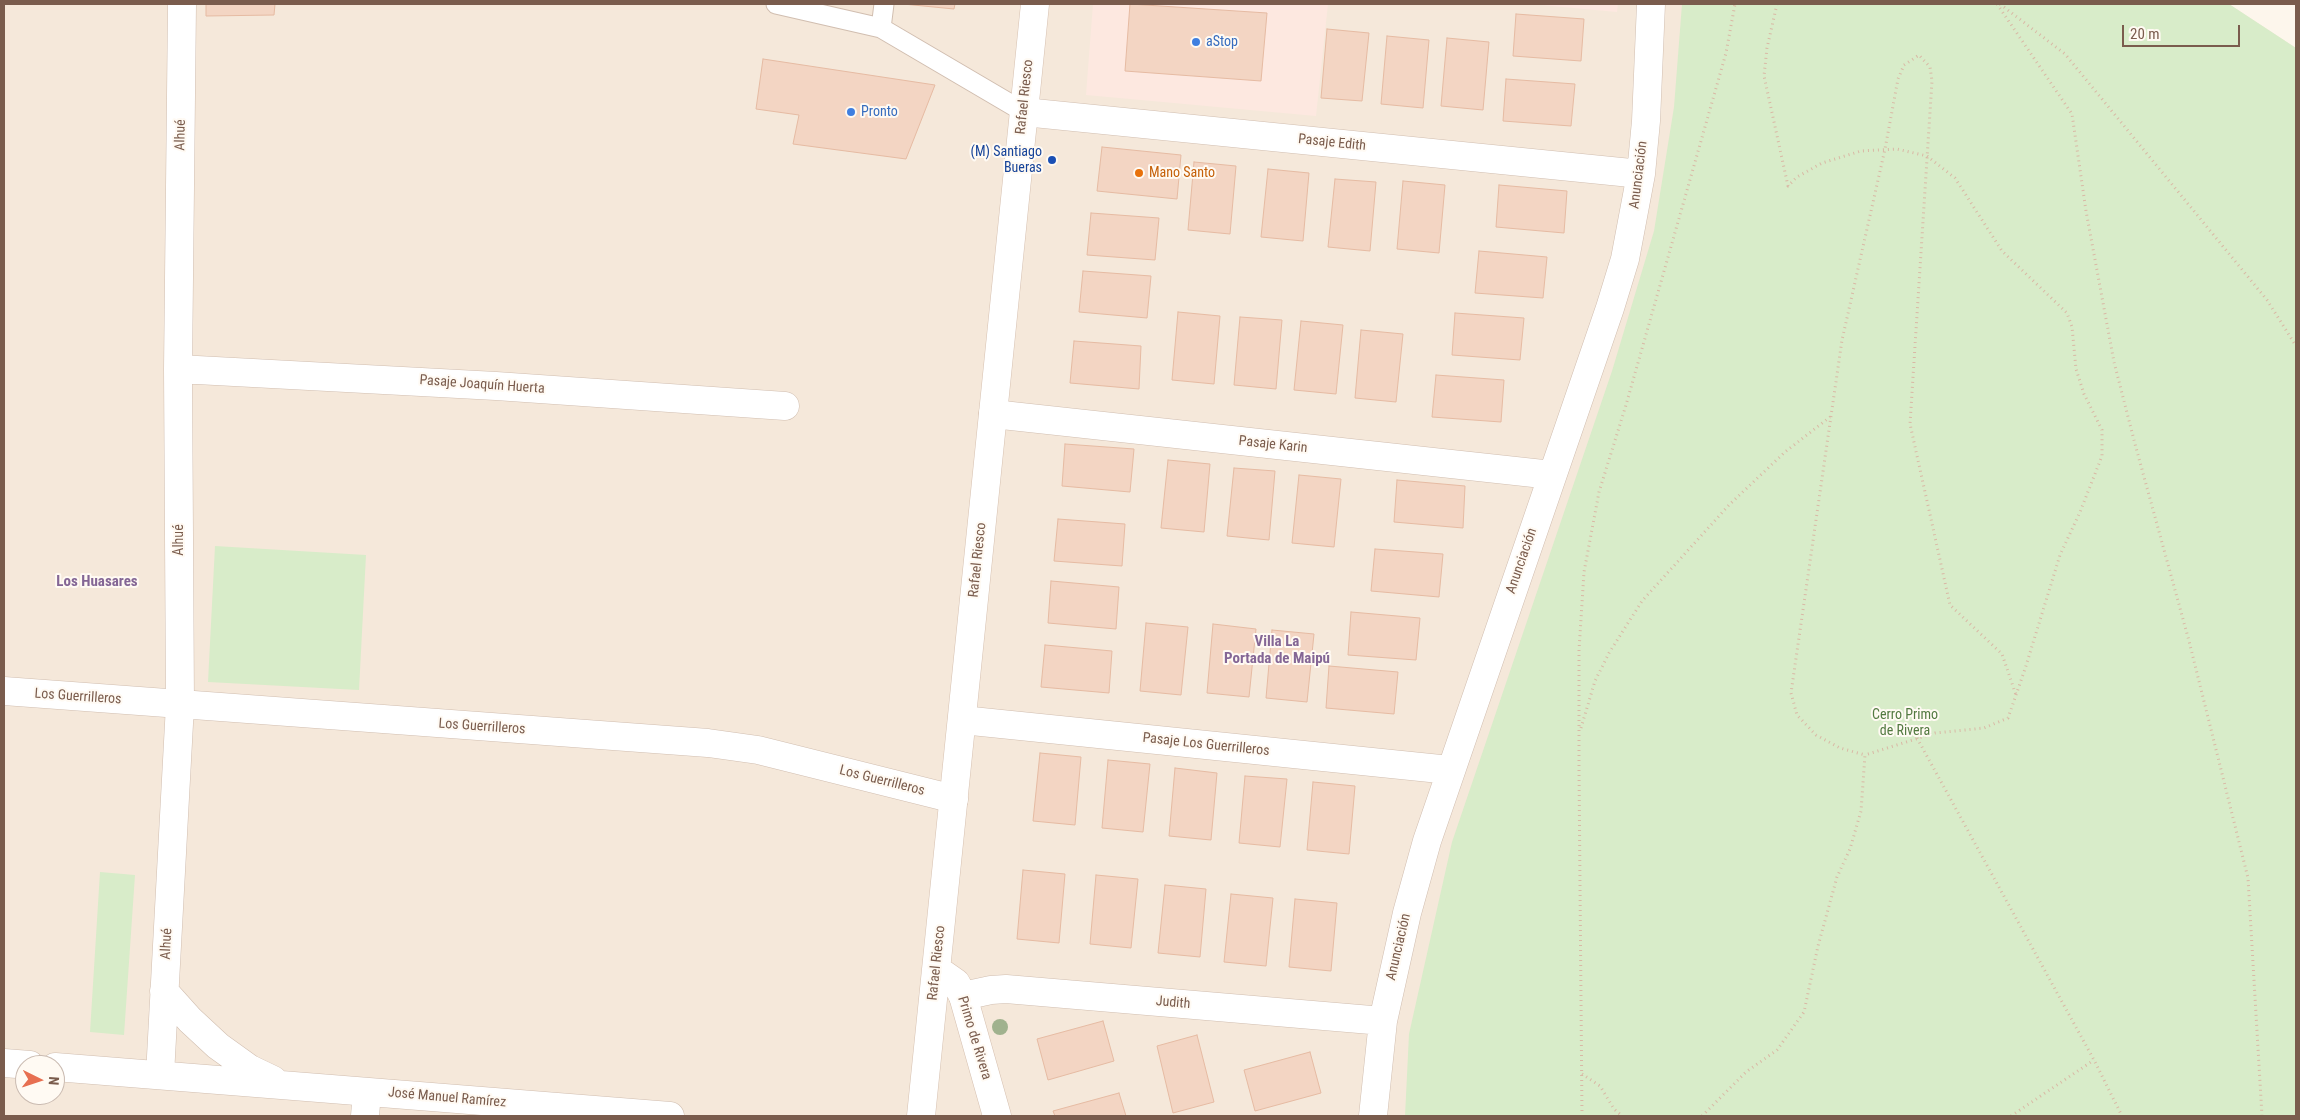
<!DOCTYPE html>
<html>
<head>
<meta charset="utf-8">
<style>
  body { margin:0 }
  #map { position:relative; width:2300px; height:1120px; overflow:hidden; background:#fdf6ec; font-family:"Roboto Condensed",sans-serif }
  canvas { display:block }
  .frame { position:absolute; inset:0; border:5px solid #7a5c4d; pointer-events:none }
  .north { position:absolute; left:15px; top:1055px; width:50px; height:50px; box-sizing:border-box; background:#fffaf3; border:1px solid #cabbb1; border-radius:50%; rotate:94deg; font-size:14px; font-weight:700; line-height:20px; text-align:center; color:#7a5c4d }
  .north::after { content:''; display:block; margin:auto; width:18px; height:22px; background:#e76f51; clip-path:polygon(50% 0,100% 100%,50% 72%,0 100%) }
  .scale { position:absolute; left:2122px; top:25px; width:118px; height:22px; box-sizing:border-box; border:2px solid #7a5c4d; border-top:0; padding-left:6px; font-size:15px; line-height:18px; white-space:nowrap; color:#7a5c4d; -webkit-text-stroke:4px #fffaf3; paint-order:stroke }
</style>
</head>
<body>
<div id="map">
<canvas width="2300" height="1120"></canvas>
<div class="frame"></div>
<div class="north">N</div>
<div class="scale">20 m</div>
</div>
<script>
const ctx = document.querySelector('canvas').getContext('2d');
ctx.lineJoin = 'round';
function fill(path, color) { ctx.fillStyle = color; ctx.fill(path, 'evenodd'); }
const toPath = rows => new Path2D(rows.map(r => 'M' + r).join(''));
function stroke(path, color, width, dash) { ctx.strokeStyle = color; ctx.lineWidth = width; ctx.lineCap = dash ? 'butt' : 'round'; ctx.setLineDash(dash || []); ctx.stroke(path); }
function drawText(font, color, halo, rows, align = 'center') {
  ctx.font = font + ' "Roboto Condensed",sans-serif'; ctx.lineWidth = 4; ctx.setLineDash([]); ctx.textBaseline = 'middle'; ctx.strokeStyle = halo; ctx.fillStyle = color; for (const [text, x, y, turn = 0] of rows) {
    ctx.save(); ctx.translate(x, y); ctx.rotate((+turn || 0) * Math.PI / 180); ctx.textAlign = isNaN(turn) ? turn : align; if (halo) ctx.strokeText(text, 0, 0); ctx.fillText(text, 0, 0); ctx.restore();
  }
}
fill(toPath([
  [4,4,2229,4,2296,48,2296,1116,4,1116],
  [25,1065,55,1065,55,1095,25,1095]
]), '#f5e8da');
fill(toPath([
  [1093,4,1328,4,1316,116,1086,95],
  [1530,4,1618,4,1617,12]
]), '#fde8e0');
fill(toPath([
  [1682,4,2229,4,2296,48,2296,1116,1405,1116,1409,1034,1452,842,1612,371,1654,231,1674,107],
  [215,546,366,555,359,690,208,682],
  [100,872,135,875,124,1035,90,1032]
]), '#d8ecc9');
const building = toPath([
  [206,4,275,4,274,15,206,16,206,4],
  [903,4,955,4,954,9,903,4],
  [1130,4,1267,13,1261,81,1125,71,1130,4],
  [1516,14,1584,19,1581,61,1513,56,1516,14],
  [1327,29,1369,33,1362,101,1321,98,1327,29],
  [1387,36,1429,40,1423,108,1381,104,1387,36],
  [1447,38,1489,42,1483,110,1441,106,1447,38],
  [763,59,935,85,906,159,793,144,799,115,756,109,763,59],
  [1506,79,1575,84,1571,126,1503,121,1506,79],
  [1102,147,1181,155,1177,199,1097,191,1102,147],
  [1194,162,1236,166,1230,234,1188,230,1194,162],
  [1268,169,1309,173,1303,241,1261,237,1268,169],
  [1335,179,1376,182,1370,251,1328,247,1335,179],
  [1403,181,1445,185,1439,253,1397,249,1403,181],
  [1499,185,1567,191,1564,233,1496,227,1499,185],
  [1091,213,1159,218,1155,260,1087,255,1091,213],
  [1479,251,1547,257,1543,298,1475,293,1479,251],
  [1083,271,1151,276,1147,318,1079,312,1083,271],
  [1178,312,1220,316,1214,384,1172,380,1178,312],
  [1455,313,1524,318,1520,360,1452,355,1455,313],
  [1240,317,1282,320,1276,389,1234,385,1240,317],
  [1301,321,1343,325,1336,394,1294,390,1301,321],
  [1361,330,1403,334,1396,402,1355,398,1361,330],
  [1074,341,1141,346,1139,389,1070,383,1074,341],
  [1436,375,1504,380,1501,422,1432,417,1436,375],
  [1065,444,1134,449,1130,492,1062,486,1065,444],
  [1168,460,1210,464,1204,532,1161,528,1168,460],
  [1234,468,1275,471,1269,540,1227,536,1234,468],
  [1299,475,1341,479,1334,547,1292,543,1299,475],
  [1397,480,1465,486,1463,528,1394,522,1397,480],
  [1058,519,1125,524,1122,566,1054,561,1058,519],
  [1375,549,1443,554,1439,597,1371,591,1375,549],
  [1051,581,1119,587,1116,629,1048,623,1051,581],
  [1351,612,1420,618,1416,660,1348,655,1351,612],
  [1146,623,1188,627,1181,695,1140,691,1146,623],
  [1213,624,1256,629,1249,697,1207,693,1213,624],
  [1272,630,1314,634,1307,702,1266,698,1272,630],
  [1045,645,1112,651,1109,693,1041,687,1045,645],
  [1329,666,1398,672,1394,714,1326,708,1329,666],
  [1040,753,1081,757,1075,825,1033,821,1040,753],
  [1108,760,1150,764,1143,832,1102,828,1108,760],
  [1175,768,1217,773,1211,840,1169,836,1175,768],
  [1245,776,1287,779,1280,847,1239,843,1245,776],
  [1313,782,1355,786,1349,854,1307,850,1313,782],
  [1023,870,1065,874,1059,943,1017,939,1023,870],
  [1096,875,1138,879,1131,948,1090,944,1096,875],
  [1165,885,1206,889,1200,957,1158,953,1165,885],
  [1231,894,1273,898,1266,966,1224,962,1231,894],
  [1295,899,1337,903,1331,971,1289,967,1295,899],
  [1103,1021,1114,1061,1048,1080,1037,1039,1103,1021],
  [1197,1035,1214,1102,1173,1113,1157,1046,1197,1035],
  [1310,1052,1321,1093,1255,1111,1244,1070,1310,1052],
  [1119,1093,1126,1116,1055,1116,1053,1111,1119,1093]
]);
fill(building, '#f3d5c3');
stroke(building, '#e6bba3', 1);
const lane = toPath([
  [776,4,881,28],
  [884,4,881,28,1024,112]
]);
const street = toPath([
  [1024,112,1641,174],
  [178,369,496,386,785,406],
  [993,414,1552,475],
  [4,691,708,743,758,750,954,799],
  [962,720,1450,770],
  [164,991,190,1020,218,1046,250,1069,273,1080],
  [963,996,991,990,1006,989,1383,1021],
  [4,1063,30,1065],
  [55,1067,670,1116],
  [160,1075,180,705,178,369,182,4],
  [365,1116,367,1092],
  [1373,1116,1383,1021,1407,913,1427,841,1610,308,1625,259,1641,174,1646,121,1651,4]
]);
const secondary = toPath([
  [936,969,956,983,963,996,997,1116],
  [921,1116,1035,4]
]);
stroke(lane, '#d1beb0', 21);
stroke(street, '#d1beb0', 29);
stroke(secondary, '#d6c0b0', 29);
stroke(toPath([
  [1777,4,1767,48,1764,76,1788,186,1797,177,1822,163,1861,151,1897,149,1927,156,1955,178,2002,251,2067,313,2072,327,2076,369,2084,394,2102,430,2102,456,2080,512,2060,555,2025,669,2008,718,1984,728,1935,733,1865,755],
  [1997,4,2072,114,2086,211,2114,362,2135,444,2189,641,2248,878,2262,1116],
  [2000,4,2065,54,2267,300,2296,346],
  [1581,728,1595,681,1609,653,1642,601,1729,505,1785,452,1830,417],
  [1917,738,2094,1060,2122,1116],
  [1582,1074,1600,1086,1614,1109,1622,1116],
  [1582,1116,1579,768,1579,650,1584,572,1599,492,1626,405,1726,53,1735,4],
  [1702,1116,1746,1072,1777,1050,1804,1012,1818,946,1837,877,1850,849,1861,811,1865,755,1840,748,1816,735,1797,715,1791,693,1842,340,1885,149,1898,79,1904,65,1919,55,1930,67,1932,81,1910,424,1950,605,2002,654,2016,695],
  [2011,1116,2094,1060]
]), '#d9b8a5', 3, [1, 4]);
stroke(lane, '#fff', 19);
stroke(street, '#fff', 28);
stroke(secondary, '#fff', 28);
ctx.fillStyle = '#a0b28e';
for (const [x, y] of [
  [1000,1027]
]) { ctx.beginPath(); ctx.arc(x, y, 8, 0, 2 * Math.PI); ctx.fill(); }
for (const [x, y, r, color] of [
  [1196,42,5,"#3f7fe0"],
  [851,112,5,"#3f7fe0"],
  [1052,160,5,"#1a4fb4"],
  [1139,173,5,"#e8710a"]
]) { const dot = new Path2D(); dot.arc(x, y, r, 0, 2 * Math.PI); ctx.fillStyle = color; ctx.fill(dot); stroke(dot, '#fffaf3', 2); }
drawText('14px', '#366cbe', '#fffaf3', [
  ["aStop",1206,42],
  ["Pronto",861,112]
], 'left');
drawText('14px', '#7a5c4d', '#fffaf3', [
  ["Rafael Riesco",1025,97,-84],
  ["Alhué",181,135,-89],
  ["Pasaje Edith",1332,143,6],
  ["Anunciación",1639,175,-83],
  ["Pasaje Joaquín Huerta",482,385,4],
  ["Pasaje Karin",1273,445,6],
  ["Alhué",179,540,-90],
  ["Rafael Riesco",978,560,-84],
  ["Anunciación",1522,561,-71],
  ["Los Guerrilleros",78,697,4],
  ["Los Guerrilleros",482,727,4],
  ["Pasaje Los Guerrilleros",1206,745,6],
  ["Los Guerrilleros",882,781,14],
  ["Alhué",167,944,-87],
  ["Anunciación",1399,947,-77],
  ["Rafael Riesco",937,963,-84],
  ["Judith",1173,1003,5],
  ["Primo de Rivera",974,1038,73],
  ["José Manuel Ramírez",447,1098,5]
]);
drawText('14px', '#164399', '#fffaf3', [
  ["(M) Santiago",1042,152],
  ["Bueras",1042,168]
], 'right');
drawText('14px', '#c56008', '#fffaf3', [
  ["Mano Santo",1149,173]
], 'left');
drawText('14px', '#537a41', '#fffaf3', [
  ["Cerro Primo",1905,715],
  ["de Rivera",1905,731]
]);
drawText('bold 15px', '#846695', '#fffaf3', [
  ["Los Huasares",97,582],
  ["Villa La",1277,642],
  ["Portada de Maipú",1277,659]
]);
</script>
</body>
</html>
